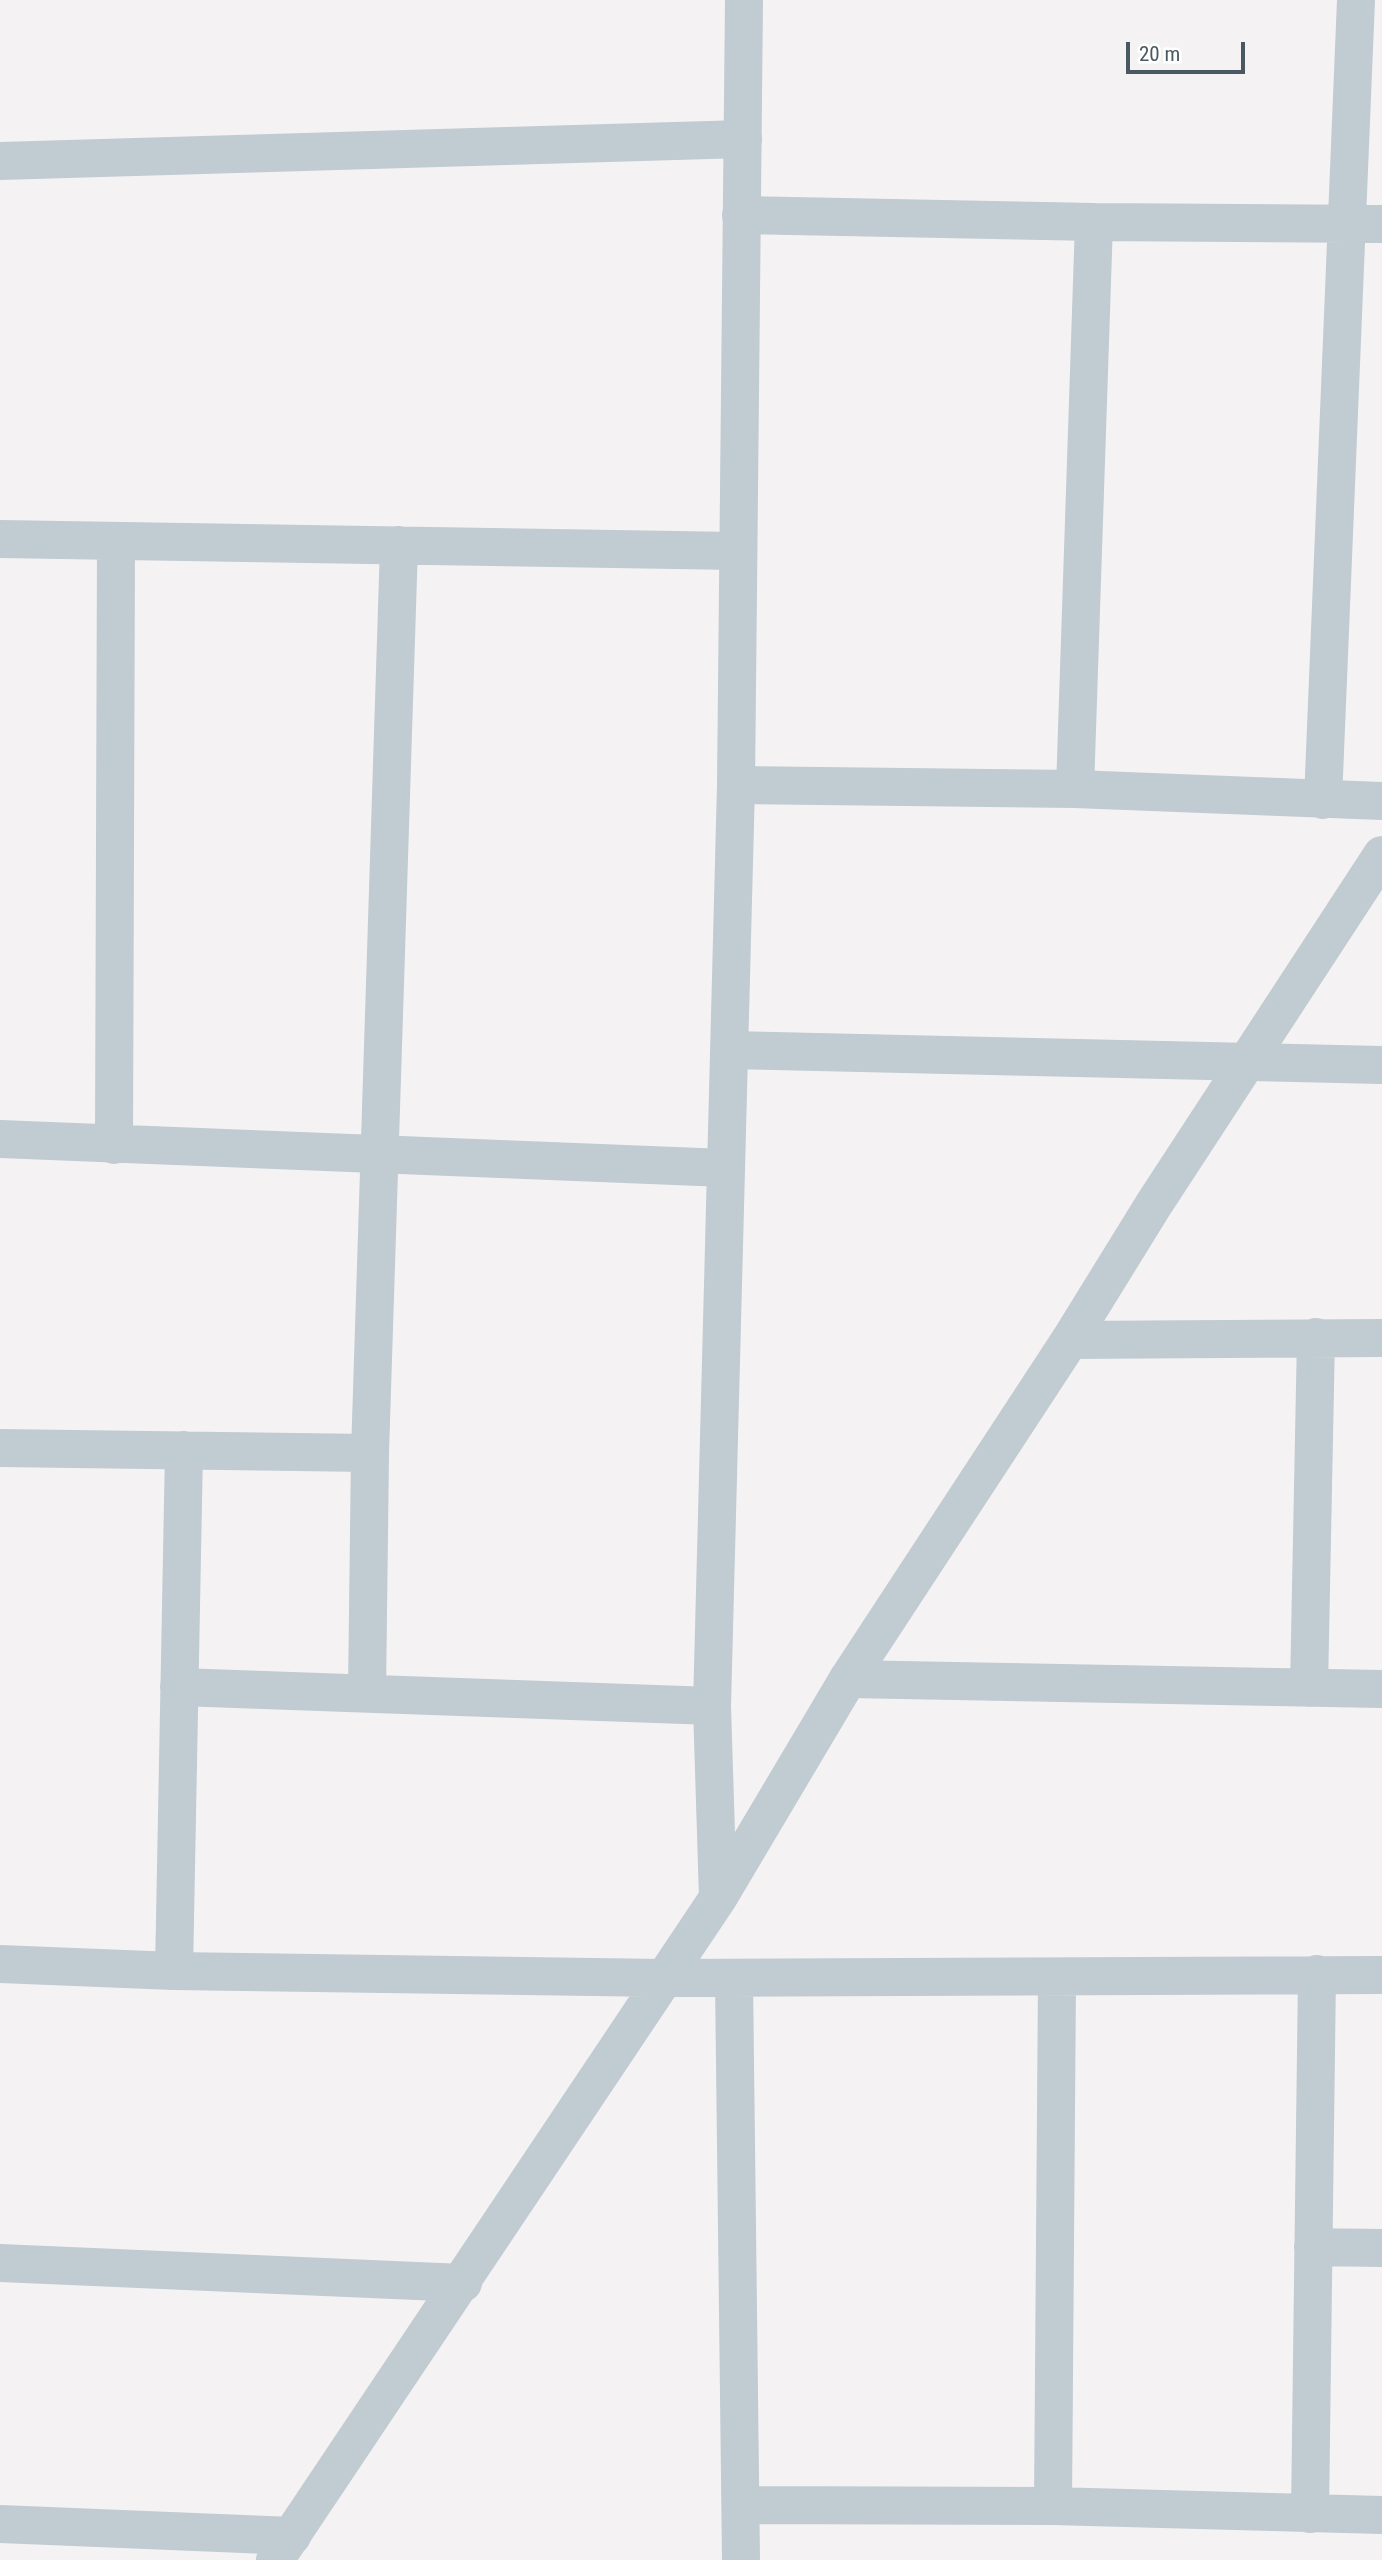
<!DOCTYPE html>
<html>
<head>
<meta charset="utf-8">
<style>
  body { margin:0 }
  #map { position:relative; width:1382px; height:2560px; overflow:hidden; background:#f5f2f3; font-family:"Roboto Condensed",sans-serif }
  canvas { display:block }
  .scale { position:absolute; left:1126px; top:42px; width:119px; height:32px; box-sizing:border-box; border:4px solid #495861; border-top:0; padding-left:9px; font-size:21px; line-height:24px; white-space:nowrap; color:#495861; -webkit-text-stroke:5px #fff; paint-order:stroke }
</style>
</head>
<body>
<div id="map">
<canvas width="1382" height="2560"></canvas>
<div class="scale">20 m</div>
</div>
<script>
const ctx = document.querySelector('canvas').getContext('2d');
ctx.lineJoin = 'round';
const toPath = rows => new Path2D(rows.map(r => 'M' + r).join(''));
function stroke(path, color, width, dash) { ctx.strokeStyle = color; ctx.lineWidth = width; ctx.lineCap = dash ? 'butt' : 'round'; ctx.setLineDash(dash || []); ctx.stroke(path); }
stroke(toPath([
  [0,161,743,139],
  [741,215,1094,222,1382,224],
  [0,539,737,551],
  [736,785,1075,789,1382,801],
  [1075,789,1094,222],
  [1323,800,1356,0],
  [730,1050,1382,1065],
  [0,1139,725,1168],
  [114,1145,116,541],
  [1070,1340,1382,1338],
  [0,1448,370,1453],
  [848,1679,1382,1689],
  [179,1687,712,1706],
  [1309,1688,1316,1337],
  [367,1692,370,1453,399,545],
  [174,1971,184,1450],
  [664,1978,1382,1975],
  [734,1979,741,2560],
  [1313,2247,1382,2248],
  [0,2263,463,2283],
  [742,2505,1053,2506,1382,2515],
  [1053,2506,1057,1977],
  [1310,2514,1317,1974],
  [0,2524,292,2536]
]), '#c0cbd2', 38);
stroke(toPath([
  [718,1898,712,1706,736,785,744,0],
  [0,1964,174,1971,664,1978],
  [275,2560,718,1898,848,1679,1070,1340,1154,1204,1382,855]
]), '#c0cbd2', 38);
</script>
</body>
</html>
